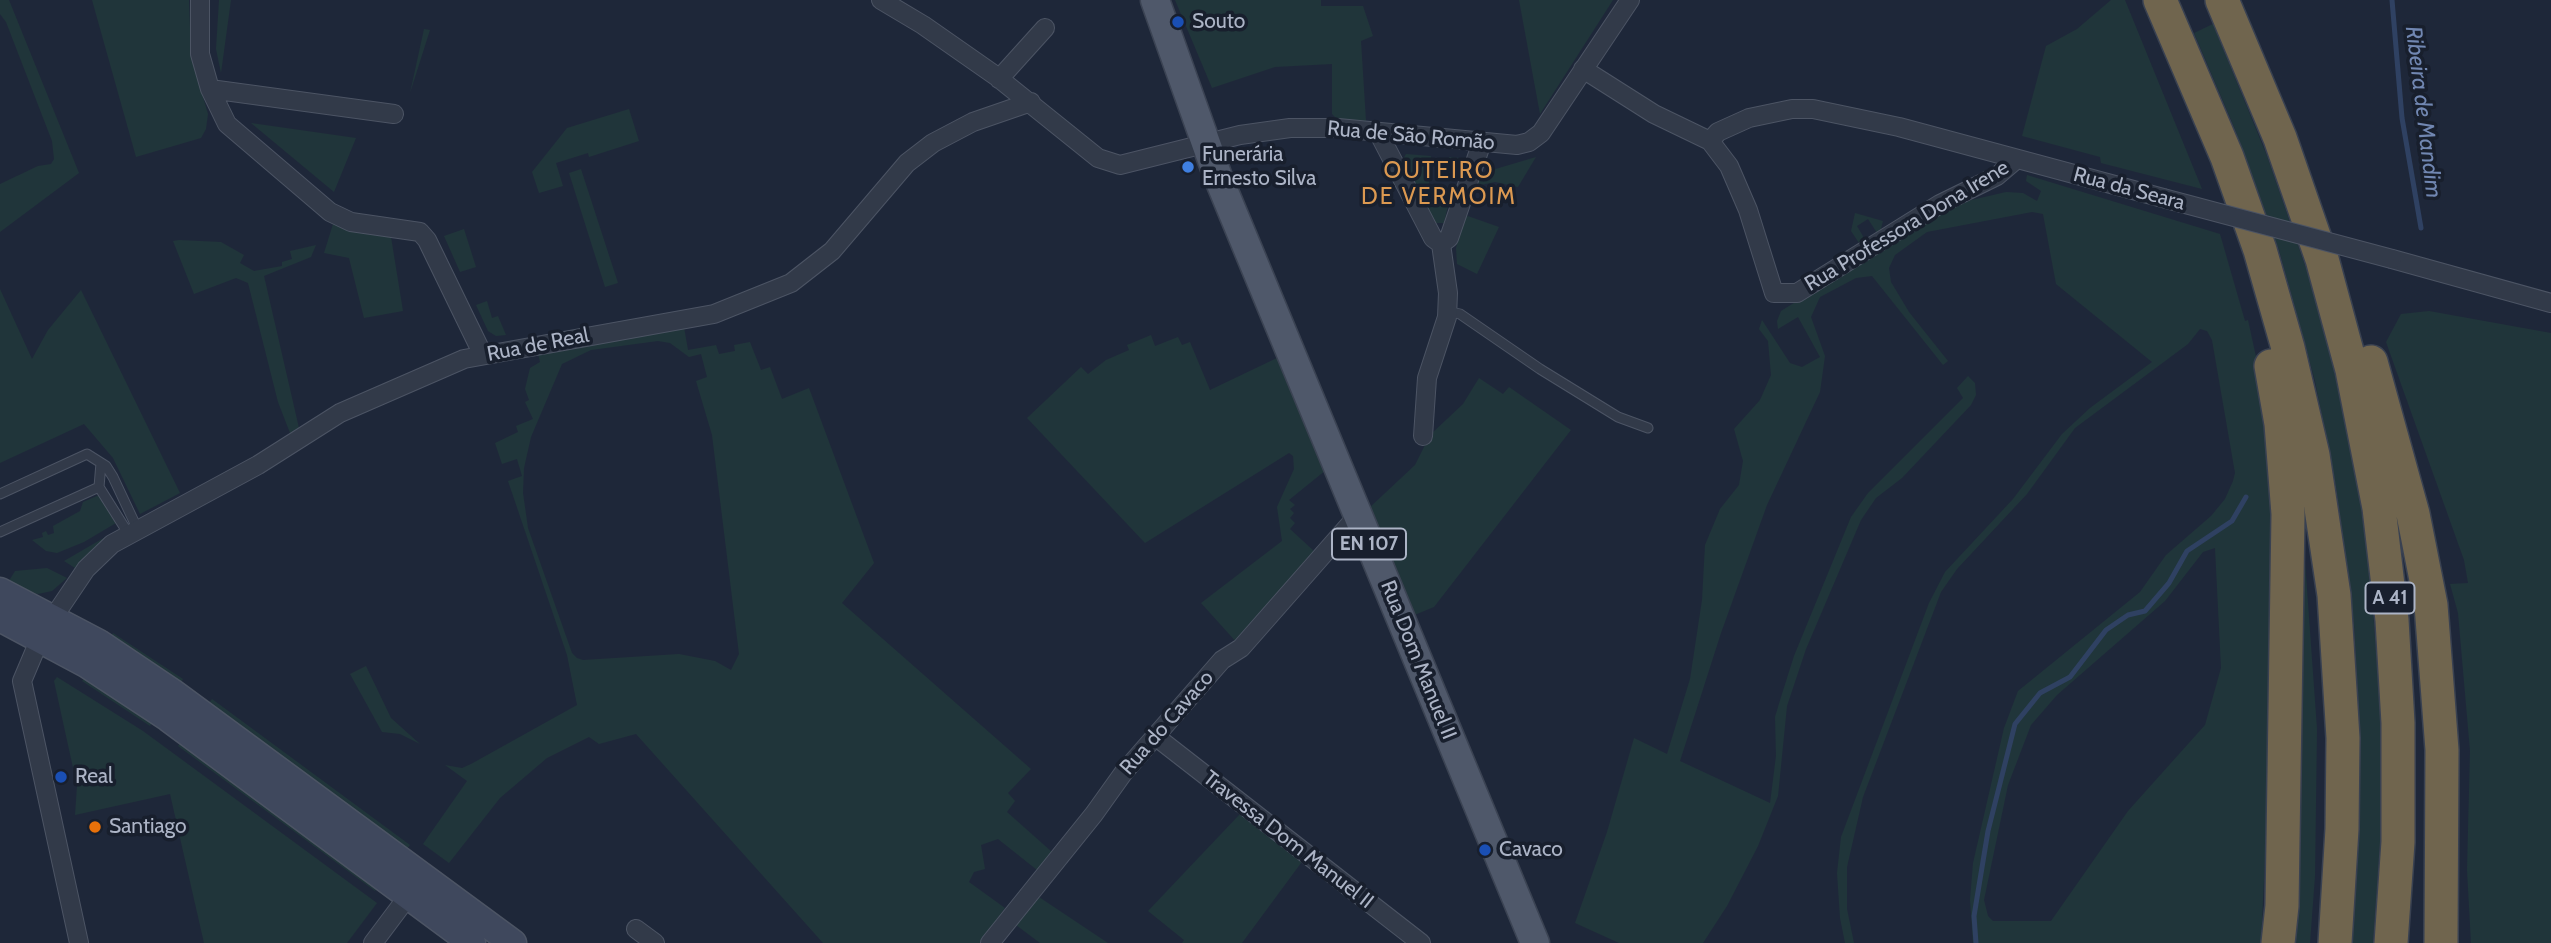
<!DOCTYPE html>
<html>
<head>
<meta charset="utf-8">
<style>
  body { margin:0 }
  canvas { display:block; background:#1e2739 }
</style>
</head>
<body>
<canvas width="2551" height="943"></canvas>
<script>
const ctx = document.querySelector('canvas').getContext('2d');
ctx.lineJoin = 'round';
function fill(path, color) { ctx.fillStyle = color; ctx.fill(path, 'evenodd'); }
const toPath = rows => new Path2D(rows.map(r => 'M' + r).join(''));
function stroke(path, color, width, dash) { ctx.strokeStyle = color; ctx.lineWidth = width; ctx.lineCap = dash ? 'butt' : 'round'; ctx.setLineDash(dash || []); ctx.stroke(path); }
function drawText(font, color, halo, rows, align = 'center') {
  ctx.font = font + ' Cabin,sans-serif'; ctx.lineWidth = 7; ctx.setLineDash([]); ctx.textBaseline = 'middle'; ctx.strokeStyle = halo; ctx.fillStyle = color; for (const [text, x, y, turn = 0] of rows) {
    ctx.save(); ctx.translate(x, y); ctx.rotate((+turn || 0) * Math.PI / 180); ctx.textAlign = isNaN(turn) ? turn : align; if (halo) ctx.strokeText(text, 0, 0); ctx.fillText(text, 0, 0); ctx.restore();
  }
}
fill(toPath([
  [0,0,9,0,79,173,0,232,0,184,38,166,51,164,54,159,52,141,6,22,0,14],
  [92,0,189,0,191,56,208,114,206,129,201,138,136,157],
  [219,0,231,0,221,73,216,49],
  [1175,0,1321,0,1321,6,1363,6,1373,36,1361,41,1366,121,1338,120,1332,114,1332,64,1275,67,1212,88],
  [1519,0,1613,0,1540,114,1535,87],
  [2111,0,2125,0,2202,189,2101,163,2100,157,2022,136,2046,46,2077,29],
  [2213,24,2267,156,2309,277,2334,370,2357,481,2370,570,2380,706,2380,845,2373,943,2352,943,2358,859,2360,737,2354,625,2336,487,2315,381,2279,250,2234,127,2194,33],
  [424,29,430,30,410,93],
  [629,109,639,141,589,157,588,153,556,163,563,186,539,193,532,172,567,128],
  [251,123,356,138,334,192],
  [1406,154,1431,156,1428,197,1449,201,1444,223,1434,223,1402,161],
  [1449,157,1460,158,1465,164,1460,178,1448,177],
  [1536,157,1518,187,1495,182,1481,185,1472,192,1482,173],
  [581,169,618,283,605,287,569,173],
  [2027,175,2220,234,2245,321,2248,320,2263,389,2274,476,2270,752,2261,943,1973,943,1970,900,1973,863,2004,728,2018,691,2140,592,2166,555,2211,516,2225,499,2233,481,2235,473,2212,340,2207,331,2200,329,2188,344,2075,428,2027,494,1957,569,1941,592,1863,797,1847,867,1847,909,1854,943,1845,943,1840,918,1837,873,1841,837,1929,603,1945,572,2013,499,2062,434,2090,408,2152,362,2056,284,2043,214,2032,212,1927,232,1895,255,1889,268,1891,282,1909,312,1948,361,1943,365,1872,276,1856,278,1820,297,1811,317,1825,356,1820,392,1767,505,1721,633,1680,761,1770,803,1776,756,1775,717,1781,697,1794,656,1851,517,1868,493,1963,398,1957,388,1968,376,1975,383,1976,395,1971,405,1902,478,1876,498,1861,520,1806,649,1787,706,1778,796,1758,846,1727,906,1703,943,1619,943,1575,923,1607,832,1634,738,1667,754,1690,679,1702,600,1705,545,1720,509,1739,485,1743,461,1734,429,1760,400,1771,375,1768,341,1759,329,1762,320,1790,363,1802,367,1820,357,1798,317,1778,329,1777,321,1781,311,1950,205,2006,192,2023,193,2037,201,2041,191,2026,181],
  [2215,548,2221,668,2205,725,2128,811,2051,921,1993,921,1988,916,1984,900,2008,785,2031,725,2057,695,2165,601,2203,552],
  [1855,213,1883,221,1879,236,1868,219,1857,226,1867,243,1861,246,1851,231],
  [1465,215,1499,227,1477,274,1457,264,1456,248],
  [333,224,391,237,403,311,364,318,349,258,324,253],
  [464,229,476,267,460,272,444,236],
  [179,240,221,242,244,255,240,263,254,271,282,266,282,262,292,259,290,251,316,245,311,257,264,276,299,428,290,433,278,402,248,283,236,278,194,294,173,241],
  [0,289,32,359,48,330,81,290,180,493,140,514,113,458,84,424,0,463],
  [487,301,492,318,498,316,506,335,496,336,488,331,476,305],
  [2429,311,2551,333,2551,943,2471,943,2467,870,2470,751,2458,613,2450,584,2468,583,2464,560,2386,342,2401,314],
  [684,327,688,350,716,345,719,354,735,351,734,345,750,342,761,370,770,367,782,399,809,388,874,563,842,603,1031,769,1008,793,1015,801,1007,812,1052,852,1037,870,998,839,981,845,985,869,974,872,969,882,1005,908,980,943,823,943,636,734,599,744,589,737,547,758,500,798,449,863,423,844,467,781,445,765,462,768,471,764,577,705,567,655,508,481,522,476,517,459,502,464,495,443,518,432,516,426,533,419,525,402,529,400,525,389,530,368,540,362,538,354],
  [658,341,670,343,689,357,701,354,707,377,696,381,712,435,739,654,731,670,715,661,679,654,583,660,577,658,572,653,528,528,523,493,524,468,531,437,562,364,591,350],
  [1151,335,1155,346,1178,337,1182,345,1190,342,1210,390,1279,357,1326,470,1289,500,1295,505,1290,509,1294,513,1290,518,1295,523,1290,529,1315,552,1238,644,1201,603,1282,541,1277,507,1294,469,1293,456,1289,453,1145,543,1027,418,1081,367,1088,374,1106,360,1129,350,1127,345],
  [1479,378,1503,394,1509,387,1571,430,1434,607,1412,616,1368,509,1415,465,1430,435,1463,404],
  [99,495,116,523,84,542,57,553,46,551,32,540,43,537,42,533,46,531,48,535,54,533,53,526,80,511,83,502],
  [2298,531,2304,547,2317,729,2315,876,2310,943,2291,943,2294,895,2291,764],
  [107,536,75,568,64,561],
  [47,568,67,578,52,591,38,594,7,584,15,571],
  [113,633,183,679,180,684,110,638],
  [366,666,391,718,420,744,400,734,382,732,350,674],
  [86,676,154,720,150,726,82,681],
  [57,677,143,731,377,903,347,943,204,943,170,794,75,815,77,786,54,681],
  [212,699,410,845,406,850,208,704],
  [182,740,379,885,375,891,178,746],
  [1240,814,1304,859,1242,943,1182,943,1184,940,1148,911],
  [1039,897,1108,943,1040,943,1016,925]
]), '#20353a');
stroke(toPath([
  [2392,0,2402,118,2421,228],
  [1976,943,1974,916,1988,831,2015,724,2040,693,2070,677,2106,630,2128,615,2145,611,2169,583,2187,551,2232,521,2246,497]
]), '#2f4162', 5);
const service = toPath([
  [1447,311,1460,314,1540,369,1618,417,1648,428],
  [99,487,101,463],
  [0,494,87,454,106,466,113,477,137,528],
  [0,532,99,487,128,533]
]);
const minor = toPath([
  [200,0,200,54,210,89,227,124,330,212,351,222,420,232,427,240,483,355],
  [881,0,923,25,996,76,1098,158,1120,165,1240,135,1290,128,1338,128,1517,145,1529,142,1541,133,1630,0],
  [1583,69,1654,114,1710,141,1729,166,1748,210,1774,293,1797,293,1940,204,1997,176,2017,159],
  [999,79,1045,28],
  [210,89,394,114],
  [1378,132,1433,238,1441,244],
  [1710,141,1718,132,1749,118,1792,109,1813,109,1899,127,2163,198],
  [1441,244,1449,238,1482,142],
  [2392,259,2551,303],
  [1423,436,1427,378,1447,317,1448,293,1441,244],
  [1155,736,1421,943],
  [636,929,655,943],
  [79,943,22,681,36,648,59,609,86,569,112,544,258,465,340,413,464,359,714,314,791,283,832,251,907,163,933,143,973,122,1031,102],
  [373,943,409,895],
  [990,943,1094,814,1124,772,1222,660,1241,648,1358,515]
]);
const secondary = toPath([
  [0,591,99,643,172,692,513,943],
  [0,618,86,664,168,718,472,943]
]);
const primary = toPath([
  [1155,0,1218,177,1535,943]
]);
const motorway = toPath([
  [2160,0,2227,157,2260,250,2288,348,2313,455,2334,595,2343,738,2342,829,2335,943],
  [2222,0,2280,138,2322,259,2352,370,2379,508,2392,620,2398,723,2398,842,2391,943],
  [2371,362,2413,514,2431,605,2442,750,2441,943],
  [2271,366,2281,424,2288,514,2282,906,2278,943]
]);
stroke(service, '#4c5464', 11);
stroke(minor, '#4c5464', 20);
stroke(secondary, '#4c5464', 29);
stroke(primary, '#3b4353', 31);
stroke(motorway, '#394151', 36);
stroke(service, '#323a49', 9);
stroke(minor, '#323a49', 18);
stroke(secondary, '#3f485d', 26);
stroke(primary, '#4f586a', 28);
stroke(motorway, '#70654e', 33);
const minorBridge = toPath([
  [2163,198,2392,259]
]);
stroke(minorBridge, '#4c5464', 20, []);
stroke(minorBridge, '#323a49', 18);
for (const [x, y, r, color] of [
  [1178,22,7,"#1a4fb4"],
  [1188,167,7,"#3f7fe0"],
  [61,777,7,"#1a4fb4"],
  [95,827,7,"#e8710a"],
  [1485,850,7,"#1a4fb4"]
]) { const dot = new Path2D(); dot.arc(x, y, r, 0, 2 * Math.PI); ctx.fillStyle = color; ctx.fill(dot); stroke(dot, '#181f2d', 2.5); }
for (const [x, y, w] of [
  [1369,544,74],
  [2390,598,49]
]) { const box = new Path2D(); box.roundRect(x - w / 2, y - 15.5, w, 31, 5); ctx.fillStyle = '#181f2d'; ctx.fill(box); stroke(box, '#acb4c6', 2); }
drawText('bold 19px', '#acb4c6', null, [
  ["EN 107",1369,544],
  ["A 41",2390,598]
]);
drawText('21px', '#acb4c6', '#181f2d', [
  ["Souto",1192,22],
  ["Funerária",1202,155],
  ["Ernesto Silva",1202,179],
  ["Real",75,777],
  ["Santiago",109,827],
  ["Cavaco",1499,850]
], 'left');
drawText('21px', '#acb4c6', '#181f2d', [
  ["Rua de São Romão",1411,136,5],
  ["Rua da Seara",2129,189,15],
  ["Rua Professora Dona Irene",1907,226,-31],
  ["Rua de Real",538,345,-11],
  ["Rua Dom Manuel II",1418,660,68],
  ["Rua do Cavaco",1167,723,-49],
  ["Travessa Dom Manuel II",1288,840,38]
]);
drawText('italic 23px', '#7187b2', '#181f2d', [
  ["Ribeira de Mandim",2423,112,83]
]);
ctx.letterSpacing = '2px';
drawText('23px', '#dc9951', '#181f2d', [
  ["OUTEIRO",1439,171],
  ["DE VERMOIM",1439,197]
]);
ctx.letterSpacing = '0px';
</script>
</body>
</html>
